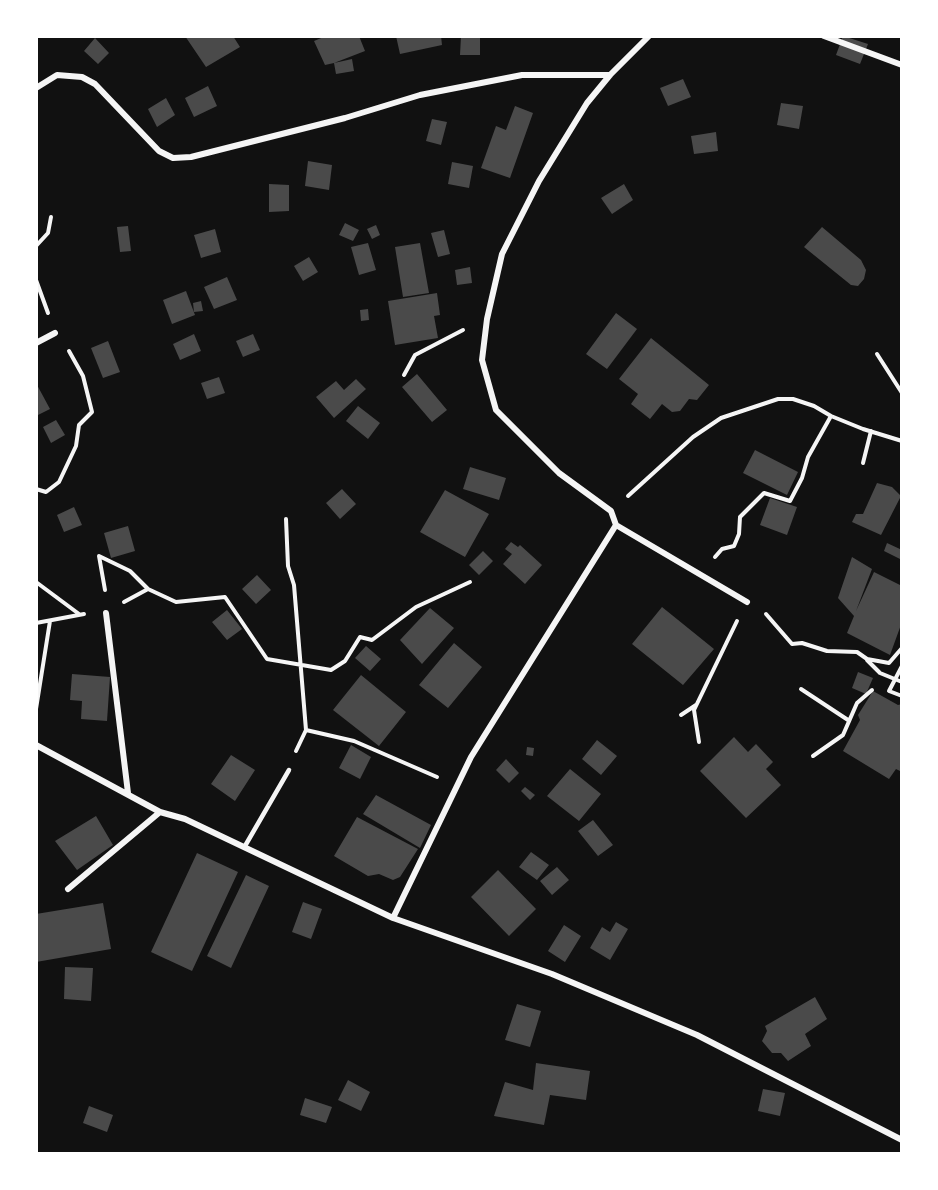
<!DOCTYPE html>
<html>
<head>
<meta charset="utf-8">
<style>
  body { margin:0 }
  #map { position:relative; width:938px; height:1190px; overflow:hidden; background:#111; font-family:"Libre Baskerville",serif }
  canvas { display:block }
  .frame { position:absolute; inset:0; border:38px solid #fff; pointer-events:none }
</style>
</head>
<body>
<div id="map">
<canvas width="938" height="1190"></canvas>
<div class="frame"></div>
</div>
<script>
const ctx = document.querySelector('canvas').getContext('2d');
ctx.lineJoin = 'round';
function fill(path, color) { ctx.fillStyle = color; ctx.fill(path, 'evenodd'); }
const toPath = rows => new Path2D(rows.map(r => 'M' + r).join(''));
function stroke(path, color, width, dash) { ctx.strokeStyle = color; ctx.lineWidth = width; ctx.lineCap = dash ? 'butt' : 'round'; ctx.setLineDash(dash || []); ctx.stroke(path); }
fill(toPath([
  [185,36,233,36,240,47,206,67],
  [326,36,359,36,365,51,334,63,352,59,354,71,336,74,334,63,325,65,314,41],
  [396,36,441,36,442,45,400,54],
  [461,36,480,36,480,55,460,55],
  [843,36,868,44,860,64,836,55],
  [95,38,109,53,98,64,84,51],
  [683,79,691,97,668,106,660,88],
  [208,86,217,106,194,117,185,98],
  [166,98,175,115,157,127,148,109],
  [781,103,803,106,799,129,777,125],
  [515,106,533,113,510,178,481,168,496,126,506,130],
  [432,119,447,122,441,145,426,141],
  [716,132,718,151,694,154,691,136],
  [308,161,332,165,329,190,305,186],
  [452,162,473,166,469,188,448,184],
  [269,184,289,185,289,211,269,212],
  [624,184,633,200,612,214,601,198],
  [345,223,359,230,353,241,339,235],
  [376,225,380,235,372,239,367,229],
  [128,226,131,251,120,252,117,227],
  [822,227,861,260,866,270,864,279,858,286,851,285,804,247],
  [215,229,221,252,201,258,194,235],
  [444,230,450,254,438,257,431,233],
  [368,243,376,270,359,275,351,247],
  [420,243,429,293,403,297,395,247],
  [309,257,318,272,303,281,294,266],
  [470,267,472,283,457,285,455,270],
  [227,277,237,300,214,309,204,287],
  [186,291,195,315,172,324,163,300],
  [437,293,440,315,434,316,438,338,395,345,388,301],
  [201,301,203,311,194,312,193,303],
  [368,309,369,320,361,321,360,310],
  [616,313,637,329,607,369,586,354],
  [194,334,201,351,180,360,173,344],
  [253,334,260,350,243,357,236,341],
  [651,338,709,385,697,400,689,399,680,411,672,412,662,404,650,419,631,404,638,394,619,379],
  [108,341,120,372,103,378,91,348],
  [417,374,447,410,432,422,402,387],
  [219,377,225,393,207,399,201,383],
  [356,379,366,389,334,418,316,397,336,381,344,390],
  [36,383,50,409,36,416],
  [358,406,380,423,368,439,346,421],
  [56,420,65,435,51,443,43,427],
  [755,450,798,472,787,495,743,473],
  [470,467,506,478,499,500,463,489],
  [877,483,892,487,901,496,881,535,852,522,856,514,863,514],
  [342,489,356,504,340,519,326,503],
  [445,490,489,514,465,557,420,532],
  [770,498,797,507,787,535,760,525],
  [74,507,82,525,64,532,57,515],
  [128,526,135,551,111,558,104,533],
  [511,542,518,547,520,545,542,565,525,584,503,564,512,554,505,549],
  [887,543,902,550,900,559,884,551],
  [483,551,493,561,479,575,469,565],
  [852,557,872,569,856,611,874,572,902,586,902,622,890,655,847,633,854,616,838,598],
  [257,575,271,590,256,604,242,589],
  [662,607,714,649,683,685,632,644],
  [430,608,454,628,422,664,400,640],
  [227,610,242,629,227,640,212,622],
  [454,643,482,667,448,708,419,685],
  [366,646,381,659,370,671,355,658],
  [858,672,873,678,866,694,852,688],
  [72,674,110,677,107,721,81,719,82,701,70,700],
  [361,675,406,712,379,746,333,710],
  [873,691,898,705,902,704,902,772,896,769,889,779,843,751,860,720,858,715],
  [734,737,748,752,756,744,773,762,766,769,781,785,746,818,700,771],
  [597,740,617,756,601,775,582,759],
  [351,745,371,757,360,779,339,768],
  [527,747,534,748,533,756,526,755],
  [231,755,255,770,235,801,211,784],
  [506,759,519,773,509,783,496,770],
  [570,769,601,794,579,821,547,796],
  [525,787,535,795,530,800,521,791],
  [376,795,431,825,420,848,363,814],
  [96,816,113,845,77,870,55,841],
  [357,817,418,849,400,877,393,880,379,874,368,876,334,856],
  [593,820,613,845,598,856,578,831],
  [531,852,549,865,537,880,519,867],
  [197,853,238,872,192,971,151,952],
  [557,867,569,880,552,895,540,881],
  [498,870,536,909,509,936,471,897],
  [246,875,269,886,231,968,207,956],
  [303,902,322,909,311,939,292,932],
  [103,903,111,949,36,962,36,914],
  [616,922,628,929,610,960,590,948,602,927,610,932],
  [564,925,581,936,565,962,548,951],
  [65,967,93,968,91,1001,64,999],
  [815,997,827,1019,805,1034,811,1046,788,1061,781,1053,772,1053,762,1041,767,1031,765,1026],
  [517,1004,541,1011,530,1047,505,1040],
  [536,1063,590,1071,586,1100,550,1095,544,1125,494,1116,505,1082,533,1090],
  [348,1080,370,1092,361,1111,338,1100],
  [763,1089,785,1093,780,1116,758,1111],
  [305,1098,332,1107,326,1123,300,1115],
  [89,1106,113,1115,107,1132,83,1123]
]), '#4a4a4a');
stroke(toPath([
  [36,246,48,233,51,217],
  [36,280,48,313],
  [877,354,902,393],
  [404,375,415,355,463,330],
  [863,463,871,431],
  [36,489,46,492,59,482,76,446,79,425,92,412,83,376,69,351],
  [628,496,693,437,721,418,778,399,793,399,814,406,831,416,863,429,902,441],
  [286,519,288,566,294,585,306,730,296,751],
  [715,557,722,549,734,546,739,534,740,517,764,493,790,501,802,478,808,457,831,416],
  [36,582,79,614],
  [105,590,99,556,130,571,148,589],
  [124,602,148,589,176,602,225,597,267,659,331,670,345,661,360,637,372,640,416,607,470,582],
  [766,614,792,644,802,643,827,651,857,652,867,659,889,663,902,648],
  [36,623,84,614],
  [867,660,880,673,902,682],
  [902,666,889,691,902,696],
  [801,689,848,720],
  [36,709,50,621],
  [681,715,696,705],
  [306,730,354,741,437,777],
  [699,742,694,710,737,621],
  [813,756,843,735,857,703,872,690]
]), '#f5f5f5', 4);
stroke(toPath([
  [245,846,289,770]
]), '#f5f5f5', 4.5);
stroke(toPath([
  [824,36,902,65],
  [36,88,57,75,82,77,95,84,159,151,173,158,191,157,345,118,420,95,522,75,610,75],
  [36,343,55,333],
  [616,525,611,511,559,473,496,410,482,360,487,319,502,254,539,181,587,103,610,75,649,36],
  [106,613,128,793],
  [36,745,160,812,185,819,393,918,552,974,697,1035,902,1140],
  [68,889,160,812],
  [393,918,471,757,616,525,747,602]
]), '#f5f5f5', 6);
</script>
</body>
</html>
